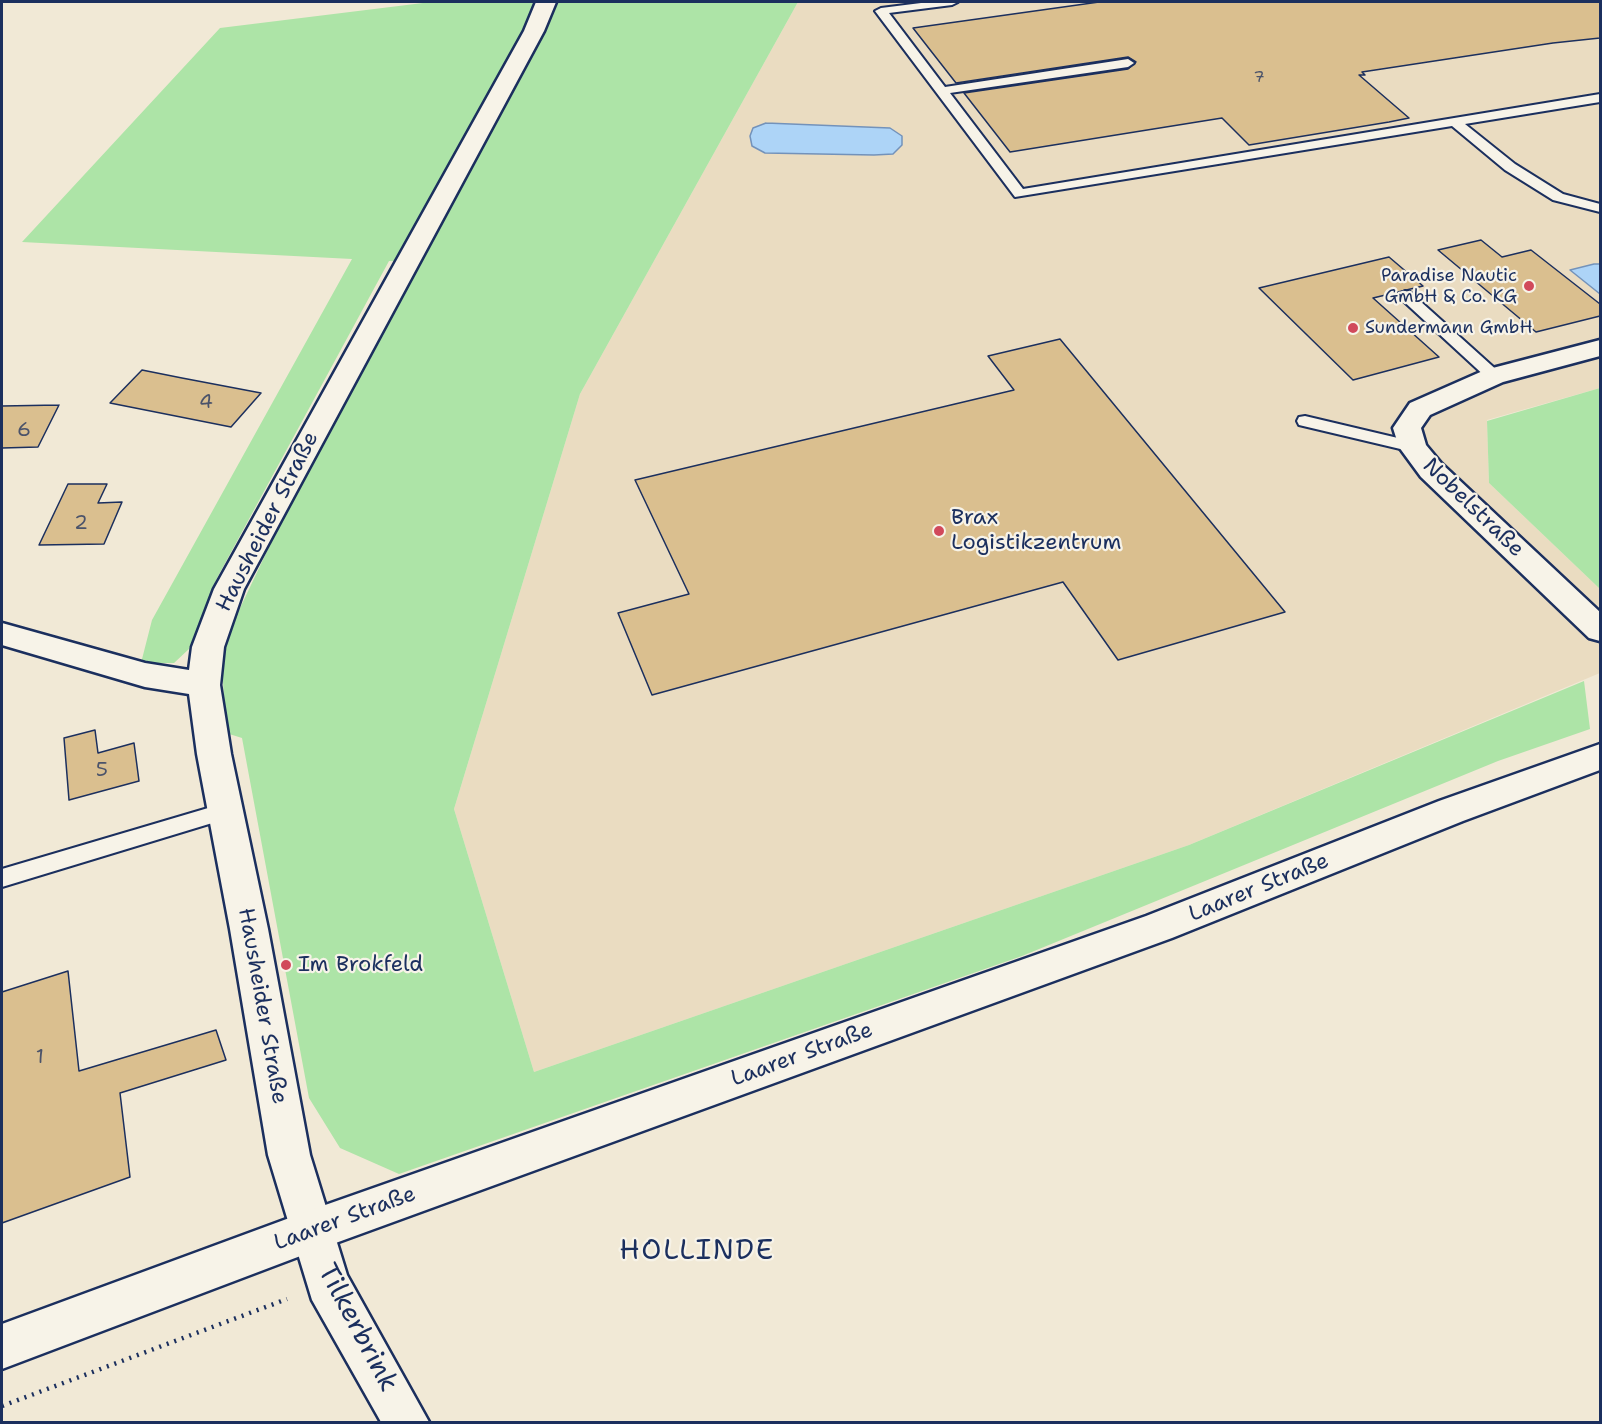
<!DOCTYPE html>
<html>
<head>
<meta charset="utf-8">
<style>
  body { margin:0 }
  #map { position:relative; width:1602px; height:1424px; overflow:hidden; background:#f1e9d6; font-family:"Shantell Sans",sans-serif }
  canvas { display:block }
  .frame { position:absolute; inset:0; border:3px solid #1b2f5e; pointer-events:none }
</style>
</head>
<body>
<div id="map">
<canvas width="1602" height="1424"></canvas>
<div class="frame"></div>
</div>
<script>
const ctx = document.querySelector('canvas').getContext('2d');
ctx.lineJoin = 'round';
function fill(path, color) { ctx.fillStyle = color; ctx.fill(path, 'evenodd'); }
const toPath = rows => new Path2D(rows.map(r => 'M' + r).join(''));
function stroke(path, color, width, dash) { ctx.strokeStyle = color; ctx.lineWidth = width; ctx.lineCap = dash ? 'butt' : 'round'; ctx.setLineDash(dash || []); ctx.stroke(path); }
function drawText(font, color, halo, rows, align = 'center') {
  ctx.font = font + ' "Shantell Sans",sans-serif'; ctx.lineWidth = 4.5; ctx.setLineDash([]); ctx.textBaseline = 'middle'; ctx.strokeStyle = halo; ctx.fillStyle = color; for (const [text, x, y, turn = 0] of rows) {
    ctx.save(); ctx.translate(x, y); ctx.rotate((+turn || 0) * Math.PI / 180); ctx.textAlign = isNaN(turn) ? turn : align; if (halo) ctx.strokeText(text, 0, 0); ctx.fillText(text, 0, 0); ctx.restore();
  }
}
fill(toPath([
  [798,2,1600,2,1600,388,1487,420,1489,483,1600,589,1600,673,1189,845,534,1072,454,809,580,394]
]), '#eadcc1');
fill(toPath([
  [431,2,798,2,580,394,454,809,534,1072,1189,845,1584,681,1590,729,1498,761,1022,956,399,1174,340,1148,309,1098,242,738,226,733,221,648,270,545,416,262,389,261,217,578,189,649,174,663,141,663,152,620,352,259,22,242,220,28],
  [1600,388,1600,589,1489,483,1487,421]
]), '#ade4a7');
const water = toPath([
  [766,123,890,128,902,136,902,145,893,154,874,155,765,153,752,146,750,136,753,128,766,123],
  [1594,264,1600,264,1600,294,1570,270,1594,264]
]);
fill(water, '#add4f7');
stroke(water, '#7392ba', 1.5);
const building = toPath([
  [1099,2,1600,2,1600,38,1553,43,1362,72,1365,75,1359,75,1409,118,1389,122,1249,145,1222,118,1010,152,964,93,1128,69,1136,62,1128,57,956,83,913,28,1099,2],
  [1481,240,1502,257,1531,250,1600,304,1600,316,1536,332,1438,250,1481,240],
  [1389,257,1423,286,1373,298,1439,357,1353,380,1259,288,1389,257],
  [1060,339,1285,612,1118,660,1063,582,652,695,618,613,689,594,635,480,1014,390,988,356,1060,339],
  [142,370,182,378,261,393,231,427,110,403,142,370],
  [59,405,38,447,2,448,2,406,59,405],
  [68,484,107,484,98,503,122,502,104,544,39,545,68,484],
  [95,730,98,753,134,743,139,781,69,800,64,738,95,730],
  [68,971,79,1071,216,1030,226,1060,120,1093,130,1177,2,1223,2,992,68,971]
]);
fill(building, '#dabf8f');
stroke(building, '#1b2f5e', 1.5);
const lane = toPath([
  [929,2,958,2,952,5,889,13,945,87,1128,59,1134,63,1128,67,950,93,1023,189,1600,94,1600,102,1465,124,1515,164,1563,194,1600,204,1600,212,1553,200,1505,170,1452,126,1015,197,875,11,881,8,929,2],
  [1405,291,1410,292,1500,373,1502,376,1500,379,1488,379,1400,298,1398,295,1405,291],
  [1305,416,1419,443,1421,447,1413,452,1299,425,1297,421,1299,417,1305,416],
  [225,803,232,805,235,811,232,817,2,887,2,869,225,803]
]);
const street = toPath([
  [536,2,556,2,544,31,244,589,224,647,220,685,231,754,268,929,310,1155,347,1275,429,1422,381,1422,312,1300,268,1155,230,929,197,754,189,694,145,687,2,645,2,623,145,663,189,670,192,647,214,589,524,31,536,2],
  [1600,340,1600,356,1503,382,1430,415,1421,428,1426,445,1441,463,1600,612,1600,641,1589,638,1421,477,1399,447,1393,428,1410,403,1485,370,1600,340]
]);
const secondary = toPath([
  [1600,744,1600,770,1463,821,1172,938,311,1252,2,1369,2,1324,311,1210,1146,916,1439,801,1600,744]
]);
stroke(lane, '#1b2f5e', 4);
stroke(street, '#1b2f5e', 5);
stroke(secondary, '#1b2f5e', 5);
stroke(toPath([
  [2,1406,287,1299]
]), '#1b2f5e', 4.5, [2, 6]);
fill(lane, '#f7f3e8');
fill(street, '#f7f3e8');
fill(secondary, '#f7f3e8');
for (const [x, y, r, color] of [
  [1529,286,6,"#d1495b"],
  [1353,328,6,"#d1495b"],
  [939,531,6,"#d1495b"],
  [286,965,6,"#d1495b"]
]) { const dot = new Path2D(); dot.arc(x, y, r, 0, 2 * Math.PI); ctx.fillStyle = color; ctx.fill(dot); stroke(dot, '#f7f3e8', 2); }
drawText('16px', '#4b536a', null, [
  ["7",1259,78]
]);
drawText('18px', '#1b2f5e', '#f7f3e8', [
  ["Paradise Nautic",1517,276],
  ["GmbH & Co. KG",1517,297],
  ["Sundermann GmbH",1365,328,"left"]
], 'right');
drawText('20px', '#4b536a', null, [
  ["4",206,403],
  ["6",24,431],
  ["2",81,524],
  ["5",102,771],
  ["1",40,1058]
]);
drawText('22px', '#1b2f5e', '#f7f3e8', [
  ["Nobelstraße",1473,508,44],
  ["Hausheider Straße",268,522,-63],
  ["Laarer Straße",1259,888,-22],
  ["Hausheider Straße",262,1006,80],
  ["Laarer Straße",802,1055,-20],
  ["Laarer Straße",345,1219,-20]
]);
drawText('22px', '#1b2f5e', '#f7f3e8', [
  ["Brax",951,518],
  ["Logistikzentrum",951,543],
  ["Im Brokfeld",298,965]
], 'left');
drawText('27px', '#1b2f5e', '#f7f3e8', [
  ["Tilkerbrink",357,1328,62]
]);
ctx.letterSpacing = '1.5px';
drawText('28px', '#1b2f5e', '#f7f3e8', [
  ["HOLLINDE",697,1252]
]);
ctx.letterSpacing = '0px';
</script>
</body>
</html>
